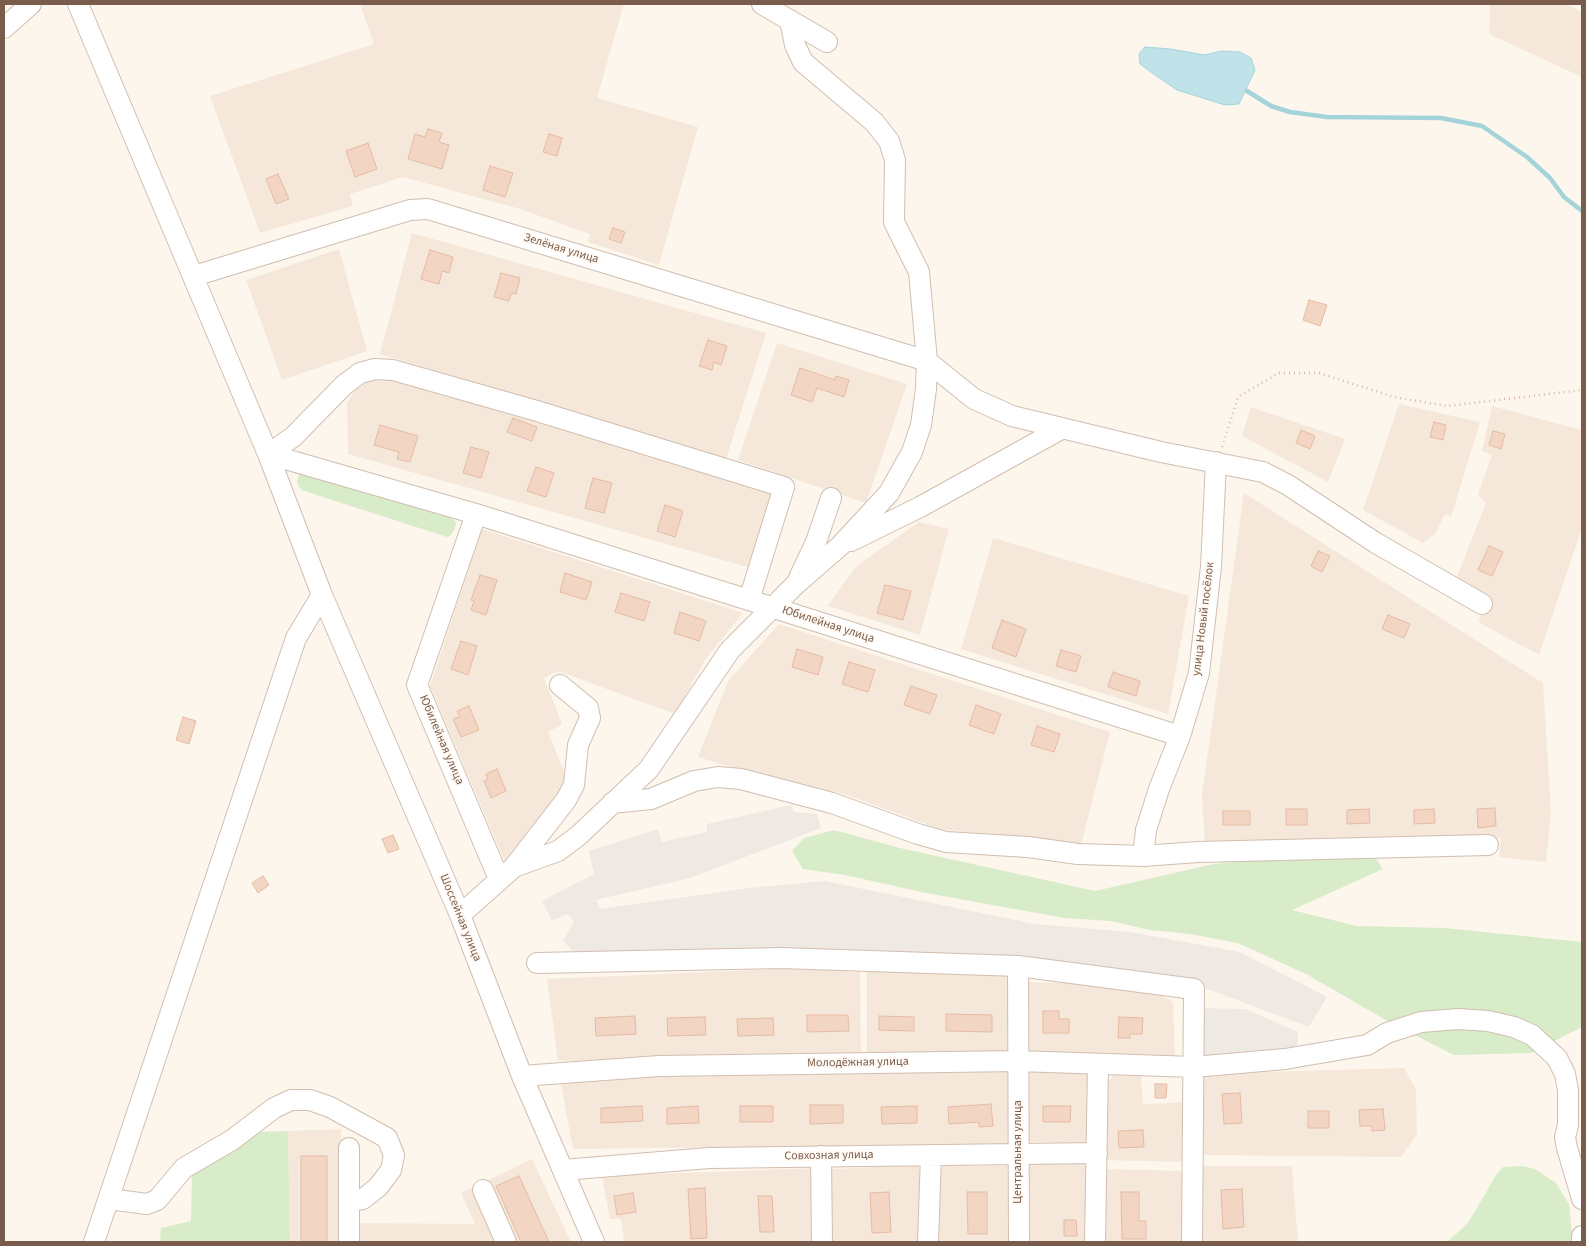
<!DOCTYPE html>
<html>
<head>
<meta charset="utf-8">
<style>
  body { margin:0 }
  #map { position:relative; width:1586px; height:1246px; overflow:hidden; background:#fdf6ec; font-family:"Source Sans 3",sans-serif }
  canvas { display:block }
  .frame { position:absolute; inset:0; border:5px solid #7a5c4d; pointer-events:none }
</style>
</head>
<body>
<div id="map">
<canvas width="1586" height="1246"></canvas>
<div class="frame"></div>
</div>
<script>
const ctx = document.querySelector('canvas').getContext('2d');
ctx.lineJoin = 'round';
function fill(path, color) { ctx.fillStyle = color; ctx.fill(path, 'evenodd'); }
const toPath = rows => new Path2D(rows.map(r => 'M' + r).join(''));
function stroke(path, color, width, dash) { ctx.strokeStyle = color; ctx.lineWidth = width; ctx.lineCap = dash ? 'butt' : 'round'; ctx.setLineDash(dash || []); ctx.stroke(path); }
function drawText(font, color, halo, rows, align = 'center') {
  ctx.font = font + ' "Source Sans 3",sans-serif'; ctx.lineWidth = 4; ctx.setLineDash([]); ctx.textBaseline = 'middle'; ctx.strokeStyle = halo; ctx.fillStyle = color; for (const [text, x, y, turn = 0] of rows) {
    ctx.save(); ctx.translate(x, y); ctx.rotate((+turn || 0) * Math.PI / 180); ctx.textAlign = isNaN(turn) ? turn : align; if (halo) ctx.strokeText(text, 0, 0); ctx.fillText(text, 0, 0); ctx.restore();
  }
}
fill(toPath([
  [360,4,624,4,597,98,698,127,659,265,588,242,590,234,520,209,403,177,350,194,353,206,260,233,210,96,374,44],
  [1490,4,1566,4,1582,12,1582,77,1489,34],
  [412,233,766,333,726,459,380,354],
  [339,249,367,351,282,380,246,280],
  [777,343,907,384,866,503,738,460],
  [370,374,586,433,774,492,751,568,348,454,347,404,358,383],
  [1399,404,1480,422,1451,517,1445,514,1435,534,1423,543,1363,510],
  [1492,406,1582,430,1582,528,1539,655,1478,622,1490,596,1456,579,1486,503,1478,494,1492,455,1482,451],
  [1251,407,1345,439,1328,482,1242,436],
  [1244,493,1543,683,1551,814,1546,862,1499,857,1501,838,1205,843,1202,795],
  [919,522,949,529,920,635,828,606,855,567],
  [482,529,743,613,705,660,675,714,558,671,544,678,562,724,548,732,569,784,506,864,430,686],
  [993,538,1189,596,1168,714,961,649],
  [779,624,1110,732,1081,845,940,829,847,795,796,782,761,776,698,757,728,681],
  [848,966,849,973,860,971,861,1057,558,1061,547,979],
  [867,970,1004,975,1011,982,1012,1054,867,1056],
  [1025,982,1096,984,1153,990,1173,1002,1175,1059,1027,1054],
  [1404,1068,1416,1089,1417,1134,1401,1157,1200,1155,1200,1074],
  [1024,1070,1091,1073,1090,1143,1025,1142],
  [1011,1071,1010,1144,573,1149,560,1079,652,1075],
  [1113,1075,1141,1076,1143,1104,1189,1102,1188,1162,1103,1160,1104,1088],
  [341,1129,344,1223,475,1224,461,1193,532,1159,571,1242,290,1242,288,1131],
  [1028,1163,1090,1164,1089,1242,1026,1242],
  [919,1165,919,1242,830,1242,831,1169],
  [937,1166,1013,1166,1011,1242,935,1242],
  [1199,1166,1292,1166,1298,1242,1199,1242],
  [815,1168,815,1242,624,1242,621,1219,610,1219,602,1176],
  [1102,1169,1186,1171,1187,1242,1102,1242]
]), '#f5e8da');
fill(toPath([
  [791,805,794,812,817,814,821,828,690,878,596,900,600,909,749,888,825,881,1035,924,1130,932,1240,952,1327,997,1309,1027,1205,988,1179,980,1001,957,956,954,953,958,598,956,572,950,563,940,574,922,567,914,552,921,542,901,594,874,589,851,658,829,662,842,707,832,707,824],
  [1200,1008,1245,1009,1298,1032,1297,1052,1199,1059]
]), '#efe9e4');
fill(toPath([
  [300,470,448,516,456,522,455,528,451,535,447,537,301,490,297,482],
  [834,830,900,848,1095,891,1214,864,1369,849,1383,869,1292,910,1357,926,1445,928,1582,942,1582,1027,1531,1053,1454,1055,1389,1022,1308,975,1238,943,1190,934,1150,930,1110,921,1065,918,926,893,845,875,803,869,792,851,804,838],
  [288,1131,290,1242,160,1242,161,1228,191,1221,192,1171,238,1149,255,1132],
  [1522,1166,1535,1169,1556,1183,1569,1204,1573,1242,1447,1242,1468,1223,1496,1175,1503,1167]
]), '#d8ecc9');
const water = toPath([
  [1145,47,1171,49,1204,55,1222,51,1240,52,1251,58,1255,70,1239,104,1225,105,1177,90,1155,75,1140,64,1139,54,1145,47]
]);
fill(water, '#bfe3e8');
stroke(water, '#a5d3da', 1);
stroke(toPath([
  [1247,91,1271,106,1290,112,1327,117,1441,118,1482,126,1527,157,1550,178,1564,197,1582,211]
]), '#a5d3da', 4.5);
const building = toPath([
  [428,129,442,133,439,142,449,145,442,169,408,159,415,134,425,137,428,129],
  [549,134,562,138,557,156,543,152,549,134],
  [368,143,377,169,355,177,346,151,368,143],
  [490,166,513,173,505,197,483,190,490,166],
  [278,174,289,199,276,204,266,179,278,174],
  [613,228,625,232,621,243,609,239,613,228],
  [430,250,453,257,449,273,442,271,439,284,421,279,430,250],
  [501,273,520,278,516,294,511,293,509,301,494,297,501,273],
  [1309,300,1327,305,1320,326,1303,320,1309,300],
  [708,340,727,346,721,365,714,362,712,370,699,366,708,340],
  [800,368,835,380,836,376,849,380,844,397,817,388,812,402,791,395,800,368],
  [513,418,537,427,532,441,507,432,513,418],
  [1434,422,1446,425,1443,440,1430,437,1434,422],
  [380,425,418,436,410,462,397,459,399,452,374,445,380,425],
  [1301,430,1315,436,1310,449,1296,443,1301,430],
  [1493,431,1505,434,1501,449,1489,445,1493,431],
  [471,447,489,452,481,478,463,473,471,447],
  [536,467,554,473,546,497,527,491,536,467],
  [593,478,612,483,604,513,585,508,593,478],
  [665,505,683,511,675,537,657,531,665,505],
  [1489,546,1503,552,1492,576,1478,570,1489,546],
  [1318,551,1330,556,1322,572,1311,566,1318,551],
  [565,573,592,582,586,600,560,592,565,573],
  [480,575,497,580,486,615,471,610,474,601,471,600,480,575],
  [885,585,911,591,903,620,877,613,885,585],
  [621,593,650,602,644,621,615,612,621,593],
  [680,612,706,621,699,641,674,633,680,612],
  [1388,615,1410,624,1404,638,1382,629,1388,615],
  [1002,620,1026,629,1016,657,992,648,1002,620],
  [461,641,477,646,468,675,451,669,461,641],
  [797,649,823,657,818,675,792,667,797,649],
  [1061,650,1081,656,1076,672,1056,666,1061,650],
  [849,662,875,670,868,692,842,684,849,662],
  [1113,672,1140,681,1136,696,1108,687,1113,672],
  [911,686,937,695,930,714,904,705,911,686],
  [976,705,1001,714,994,734,969,725,976,705],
  [469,706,479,730,461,737,453,719,460,717,457,711,469,706],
  [183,717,196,721,189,744,176,740,183,717],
  [1037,726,1060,734,1054,752,1031,745,1037,726],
  [497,769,506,791,491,798,484,781,488,779,486,774,497,769],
  [1495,808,1496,826,1478,828,1477,809,1495,808],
  [1286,809,1307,809,1307,825,1286,825,1286,809],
  [1369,809,1370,823,1347,824,1347,810,1369,809],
  [1434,809,1435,823,1414,824,1414,810,1434,809],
  [1223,811,1250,811,1250,825,1223,825,1223,811],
  [393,835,399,849,388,853,382,839,393,835],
  [263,876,269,885,258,893,252,883,263,876],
  [1043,1011,1059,1011,1059,1019,1069,1019,1069,1033,1043,1033,1043,1011],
  [946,1014,992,1015,992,1032,946,1031,946,1014],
  [807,1015,848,1015,849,1031,807,1032,807,1015],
  [635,1016,636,1034,596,1036,595,1018,635,1016],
  [879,1016,914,1017,914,1031,879,1030,879,1016],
  [705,1017,706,1035,668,1036,667,1018,705,1017],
  [1119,1017,1143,1018,1142,1034,1130,1034,1130,1038,1118,1038,1119,1017],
  [773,1018,774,1035,738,1036,737,1019,773,1018],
  [1155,1084,1167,1084,1166,1098,1155,1098,1155,1084],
  [1240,1093,1242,1123,1224,1124,1222,1094,1240,1093],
  [991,1104,993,1126,979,1127,979,1122,949,1124,948,1107,991,1104],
  [810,1105,843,1105,843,1123,810,1124,810,1105],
  [642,1106,643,1121,601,1123,601,1108,642,1106],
  [698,1106,699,1123,667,1124,667,1108,698,1106],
  [740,1106,773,1106,773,1122,740,1122,740,1106],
  [917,1106,917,1123,882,1124,881,1107,917,1106],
  [1043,1106,1071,1106,1070,1122,1043,1122,1043,1106],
  [1383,1109,1385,1130,1372,1131,1372,1126,1360,1126,1359,1110,1383,1109],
  [1308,1111,1329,1111,1329,1128,1308,1128,1308,1111],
  [1143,1130,1144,1147,1119,1148,1118,1131,1143,1130],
  [301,1156,327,1156,327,1242,301,1242,301,1156],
  [519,1176,549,1242,521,1242,496,1186,519,1176],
  [705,1188,707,1238,691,1239,688,1189,705,1188],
  [1242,1189,1244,1227,1223,1229,1221,1190,1242,1189],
  [889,1192,891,1232,872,1233,870,1193,889,1192],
  [967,1192,987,1192,987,1234,968,1234,967,1192],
  [1121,1192,1139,1192,1139,1221,1146,1221,1146,1239,1122,1239,1121,1192],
  [633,1193,636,1212,617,1215,614,1196,633,1193],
  [758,1196,772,1196,774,1232,760,1232,758,1196],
  [1064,1220,1076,1220,1077,1236,1064,1236,1064,1220]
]);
fill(building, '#f3d5c3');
stroke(building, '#e6bba3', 1);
const minor = toPath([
  [78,4,268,454,322,595,460,915,522,1076,594,1242],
  [762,4,827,42],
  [4,28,31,4],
  [194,276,410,210,428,209,927,361,974,399,1012,416,1161,452,1263,472,1288,485,1376,543,1482,604],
  [268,454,476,514,1180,736],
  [268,454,293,437,344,385,360,373,375,369,393,370,537,411,784,487,749,600],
  [476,514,417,685,499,879],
  [851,541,920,507,1061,429],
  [799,578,816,542,831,498],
  [612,803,651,799,694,781,718,777,741,779,832,803,918,834,946,842,1028,847,1078,854,1143,856,1198,852,1488,845],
  [1143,856,1146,830,1159,789,1180,736,1199,673,1211,567,1216,462],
  [514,867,558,851,578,836,649,769,730,650,795,585,840,546,889,493,912,452,921,425,926,389,927,361,919,272,894,222,895,160,889,141,874,122,803,62,795,45,790,20],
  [460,915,514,867,566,800,574,785,578,745,590,718,588,708,560,685],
  [537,963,781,958,1018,966,1194,989,1192,1242],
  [1018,966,1019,1242],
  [522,1076,659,1066,1018,1061,1194,1067,1285,1059,1367,1045,1387,1033,1421,1022,1458,1019,1488,1021,1514,1027,1532,1035,1557,1058,1565,1074,1568,1090,1568,1125,1565,1137,1567,1148,1582,1199],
  [349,1148,349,1242],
  [821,1156,822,1242],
  [563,1170,709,1158,1097,1153],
  [483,1190,506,1242],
  [109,1199,147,1204,157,1200,184,1168,232,1140,274,1108,291,1100,310,1100,330,1107,387,1138,394,1155,391,1170,378,1187,363,1199,349,1201],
  [94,1242,296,638,322,595],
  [928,1242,931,1155],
  [1095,1242,1098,1064],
  [1582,1242,1582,1236]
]);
stroke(minor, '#d1beb0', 22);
stroke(toPath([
  [1222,447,1238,397,1279,373,1319,373,1394,397,1447,406,1582,390]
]), '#d9b8a5', 2.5, [1, 4]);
stroke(minor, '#fff', 20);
drawText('12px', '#7a5c4d', '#fffaf3', [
  ["Зелёная улица",561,249,17],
  ["улица Новый посёлок",1204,619,-83],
  ["Юбилейная улица",828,625,18],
  ["Юбилейная улица",441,740,67],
  ["Шоссейная улица",460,918,68],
  ["Молодёжная улица",858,1063,-1],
  ["Центральная улица",1018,1152,-90],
  ["Совхозная улица",829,1156,-1]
]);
</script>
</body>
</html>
